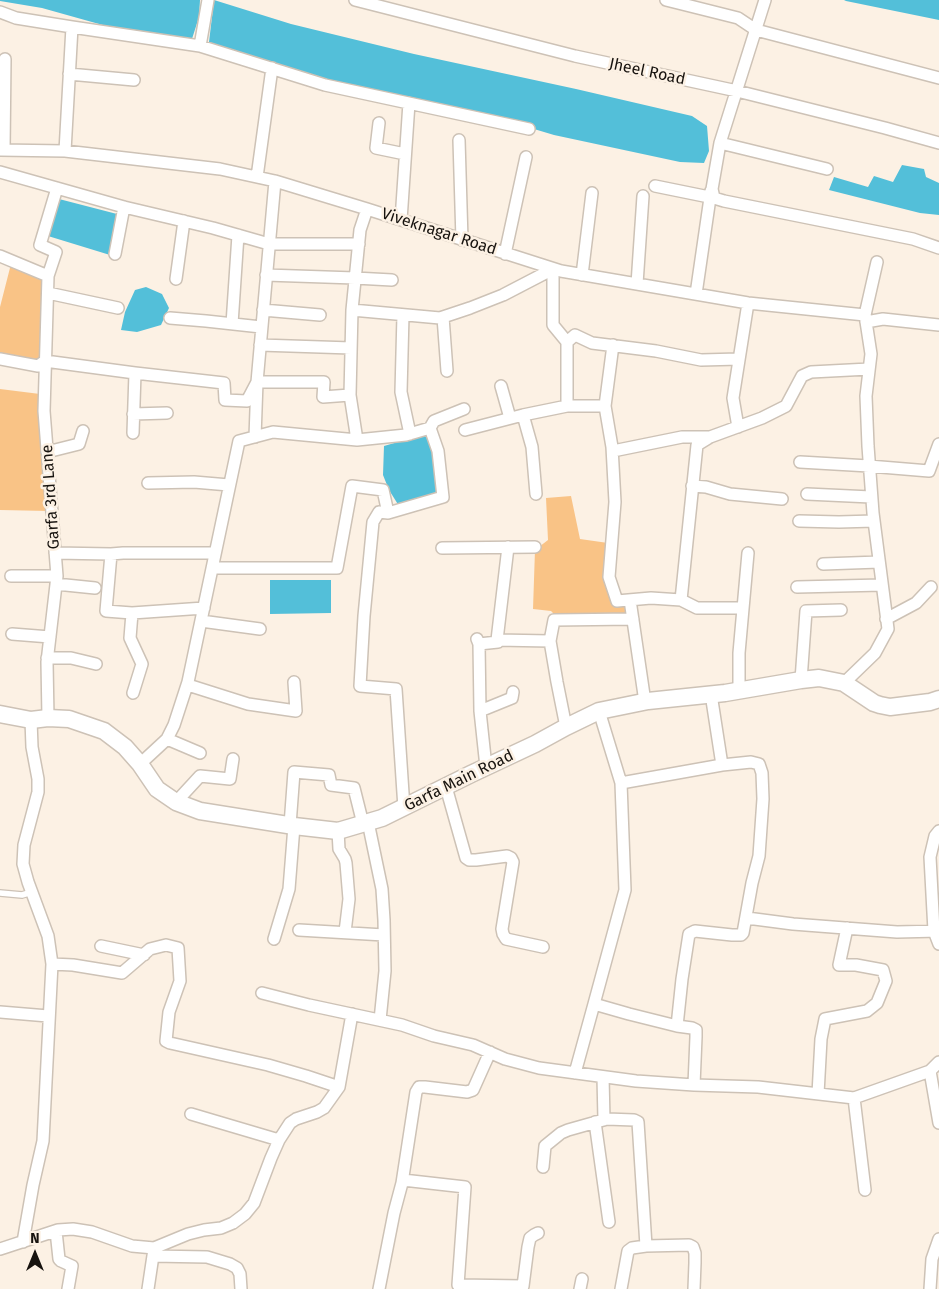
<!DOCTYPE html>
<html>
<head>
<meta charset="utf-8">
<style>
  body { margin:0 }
  #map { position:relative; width:939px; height:1289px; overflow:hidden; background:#fcf1e4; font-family:"Fira Sans",sans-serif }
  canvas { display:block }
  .north { position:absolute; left:10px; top:1229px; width:50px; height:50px; -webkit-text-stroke:4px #fcf1e4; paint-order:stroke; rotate:0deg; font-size:14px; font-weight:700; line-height:20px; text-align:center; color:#17130f }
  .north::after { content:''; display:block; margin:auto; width:18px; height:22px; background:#17130f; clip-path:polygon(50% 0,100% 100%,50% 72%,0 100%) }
</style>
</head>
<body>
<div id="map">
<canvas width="939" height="1289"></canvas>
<div class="north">N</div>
</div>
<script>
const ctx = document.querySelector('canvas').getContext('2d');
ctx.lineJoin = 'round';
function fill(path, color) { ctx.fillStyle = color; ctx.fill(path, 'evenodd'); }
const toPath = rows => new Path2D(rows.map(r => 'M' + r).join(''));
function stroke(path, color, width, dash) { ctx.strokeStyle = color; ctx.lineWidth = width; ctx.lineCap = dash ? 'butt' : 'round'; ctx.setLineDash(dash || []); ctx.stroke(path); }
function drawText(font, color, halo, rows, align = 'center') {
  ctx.font = font + ' "Fira Sans",sans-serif'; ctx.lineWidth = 5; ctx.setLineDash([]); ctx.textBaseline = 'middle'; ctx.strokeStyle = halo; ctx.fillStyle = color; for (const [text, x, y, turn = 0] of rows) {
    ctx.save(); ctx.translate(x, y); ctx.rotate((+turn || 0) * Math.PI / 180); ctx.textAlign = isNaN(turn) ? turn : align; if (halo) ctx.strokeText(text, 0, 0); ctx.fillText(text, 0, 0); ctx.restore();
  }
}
fill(toPath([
  [11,264,45,277,43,357,36,363,0,358,0,307],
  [0,389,40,394,49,511,0,510],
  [571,496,580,539,608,543,614,600,628,603,629,615,557,617,551,611,533,609,535,550,548,540,546,498]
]), '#f9c386');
fill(toPath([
  [0,0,200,0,199,17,191,42,149,38,42,8,0,1],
  [214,0,291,24,414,54,576,89,692,116,707,126,709,151,704,163,680,162,554,135,534,129,326,83,209,42],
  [844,0,939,0,939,20,846,1],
  [902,165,924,169,926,177,939,183,939,215,920,213,829,190,834,177,868,187,874,176,893,182],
  [59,199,117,214,110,255,48,236],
  [146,287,162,294,169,308,161,325,137,332,121,330,125,312,135,290],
  [422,435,429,438,437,457,437,498,399,506,389,490,383,475,384,446],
  [270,580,331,580,331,613,270,614]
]), '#53bfd9');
const service = toPath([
  [0,893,22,895,32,892]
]);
const minor = toPath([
  [355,0,575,56,737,91,885,128,939,143],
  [666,0,738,18,756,30,939,78],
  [765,0,720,143,712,189,714,198,724,201,913,239,939,248],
  [0,12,16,18,72,27,200,46,325,85,529,129],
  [200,46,208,0],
  [69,74,134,80],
  [379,123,376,148,405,154],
  [459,140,462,240],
  [720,143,827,169],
  [0,150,65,151,220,169,275,181,367,209,561,271,748,303,865,315,871,354,866,396,868,446,873,513,888,629,875,653,844,683],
  [4,150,5,59],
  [65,151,72,27],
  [0,172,124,207,213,228,269,244,359,244],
  [257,177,272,68],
  [655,186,714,198],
  [401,220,409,103],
  [115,254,124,207],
  [505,254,526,157],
  [0,256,48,276],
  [266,275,355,278,392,280],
  [582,275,592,193],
  [176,279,184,221],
  [637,284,643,196],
  [48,293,118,308],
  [696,294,711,191],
  [263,310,320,315],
  [352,310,440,318,470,308,503,295,553,269,553,325,567,342,567,406],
  [403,315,401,392,410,434],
  [865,315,877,262],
  [443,317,447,371],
  [170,318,206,321,261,327],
  [866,322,883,319,939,325],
  [232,324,238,235],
  [567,342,575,335,592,343,656,351,701,360,739,359],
  [260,345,351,348],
  [613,345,605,406,612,447,615,502,609,577,617,601,651,598,681,600,697,608,742,608],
  [0,359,38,366,45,361,135,373,224,383,225,400,247,401,257,382,324,382,323,397,350,395],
  [501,386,510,418],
  [133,414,167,413],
  [523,415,532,447,536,494],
  [738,427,733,398,748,303],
  [430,428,434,421,464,409],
  [465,430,523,415,567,406,605,406],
  [133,433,135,373],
  [255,437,257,382,275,181],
  [357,440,350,395,352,310,360,230,367,209],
  [613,451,682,437,710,437],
  [47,452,79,444,83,431],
  [800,462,869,466,929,471,939,444],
  [148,483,194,482,229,485],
  [692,486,706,487,730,494,782,499],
  [807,494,871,497],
  [388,513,379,512,373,522,364,616,360,686,396,689,404,808],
  [799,521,839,522,874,521],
  [442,548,535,547],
  [55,553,111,554,123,553,215,553],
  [111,554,106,611,132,613,204,608],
  [823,564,879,562],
  [11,576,57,576],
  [56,584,95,588],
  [797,587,882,585],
  [630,600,645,702],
  [681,600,697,445,710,437,762,418,786,406,802,376,811,372,869,369],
  [132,613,130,638,142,664,133,693],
  [886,619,916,603,931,587],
  [201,621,260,629],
  [12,634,50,637],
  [477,639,479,644,480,711,486,767],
  [497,640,508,547],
  [479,644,498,642,497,640,550,641],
  [47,658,71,658,96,664],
  [801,680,806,611,841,610],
  [188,685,248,704,296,711,294,682],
  [739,691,739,653,748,553],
  [480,711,512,698,513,692],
  [48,718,47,662,57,576,44,411,48,276,56,252,40,245,57,188],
  [566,727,557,682,550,641,554,620,633,619],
  [167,739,200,753],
  [140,764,167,739,174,725,188,682,239,441,273,432,357,440,406,435,430,428,438,451,443,497,388,513,383,490,352,486,337,568,213,568],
  [621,783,722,765],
  [446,787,466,858,469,860,476,860,507,856,511,858,513,862,502,929,503,934,506,939,543,947],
  [176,802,200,776,230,779,233,759],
  [368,822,382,889,384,920,385,971,380,1020],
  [290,825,294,772,329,775,331,785,354,788,363,824],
  [338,831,339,849,345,859,346,863,349,899,345,932],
  [939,831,935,836,930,857,934,931,939,944],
  [747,918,793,924,897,932,939,931],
  [299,930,384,935],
  [274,939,289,889,294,826],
  [101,946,144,955],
  [52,964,73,965,122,973,150,949,166,945,178,948,180,981,169,1012,166,1041,170,1043,268,1065,306,1076,339,1087],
  [262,993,309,1005,402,1025,434,1036,473,1045,505,1059,539,1068,636,1081,694,1085,758,1087,854,1098,930,1071,939,1062],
  [594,1004,625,890,621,783,599,711],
  [0,1012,48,1016],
  [677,1026,682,979,689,934,695,931,732,935,741,935,743,933,752,883,759,856,763,799,762,773,759,764,751,762,722,765,711,694],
  [930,1071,939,1123],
  [575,1073,594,1004,629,1014,677,1026,692,1028,696,1030,696,1037,694,1085],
  [603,1077,604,1120],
  [818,1094,821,1039,825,1019,867,1011,877,1003,886,981,883,970,856,965,839,965,847,928],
  [854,1098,865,1190],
  [191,1114,279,1140],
  [595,1122,609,1222],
  [543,1167,545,1146,561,1133,568,1130,607,1119,634,1120,638,1122,646,1246],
  [403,1180,465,1187,458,1285,523,1286,528,1247,530,1238,534,1235,538,1233],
  [56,1231,59,1259,61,1261,72,1266,68,1289],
  [23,1242,33,1185,43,1141,52,964,48,936,28,882,23,864,24,845,38,792,38,779,32,747,31,720],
  [0,1249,58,1230,73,1229,92,1232,132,1246,154,1248,188,1234,204,1230,221,1228,233,1223,245,1214,254,1203,271,1158,279,1140,290,1123,296,1119,317,1112,324,1108,339,1087,352,1014],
  [153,1256,207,1257,230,1264,237,1268,240,1274,241,1289],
  [148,1289,154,1249],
  [379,1289,394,1213,402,1183,416,1092,419,1087,425,1087,467,1092,473,1090,490,1052],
  [580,1289,582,1279],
  [621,1289,628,1251,632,1248,646,1246,689,1245,693,1247,695,1253,695,1263,694,1289],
  [930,1289,932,1259,939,1239]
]);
const secondary = toPath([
  [0,714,31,720,48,718,69,719,104,731,125,747,140,764,157,789,176,802,200,811,294,826,338,831,382,818,471,774,535,744,566,727,599,711,648,701,725,693,801,680,819,678,844,683,874,703,880,705,890,707,930,702,939,699]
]);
stroke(service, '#cdc2b6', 8);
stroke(minor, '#cdc2b6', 14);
stroke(secondary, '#cdc2b6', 19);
stroke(service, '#fff', 5.5);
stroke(minor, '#fff', 11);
stroke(secondary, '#fff', 16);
drawText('16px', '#17130f', '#fcf1e4', [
  ["Jheel Road",647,72,12],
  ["Viveknagar Road",439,232,18],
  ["Garfa 3rd Lane",51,497,-94],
  ["Garfa Main Road",459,781,-26]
]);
</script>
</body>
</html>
